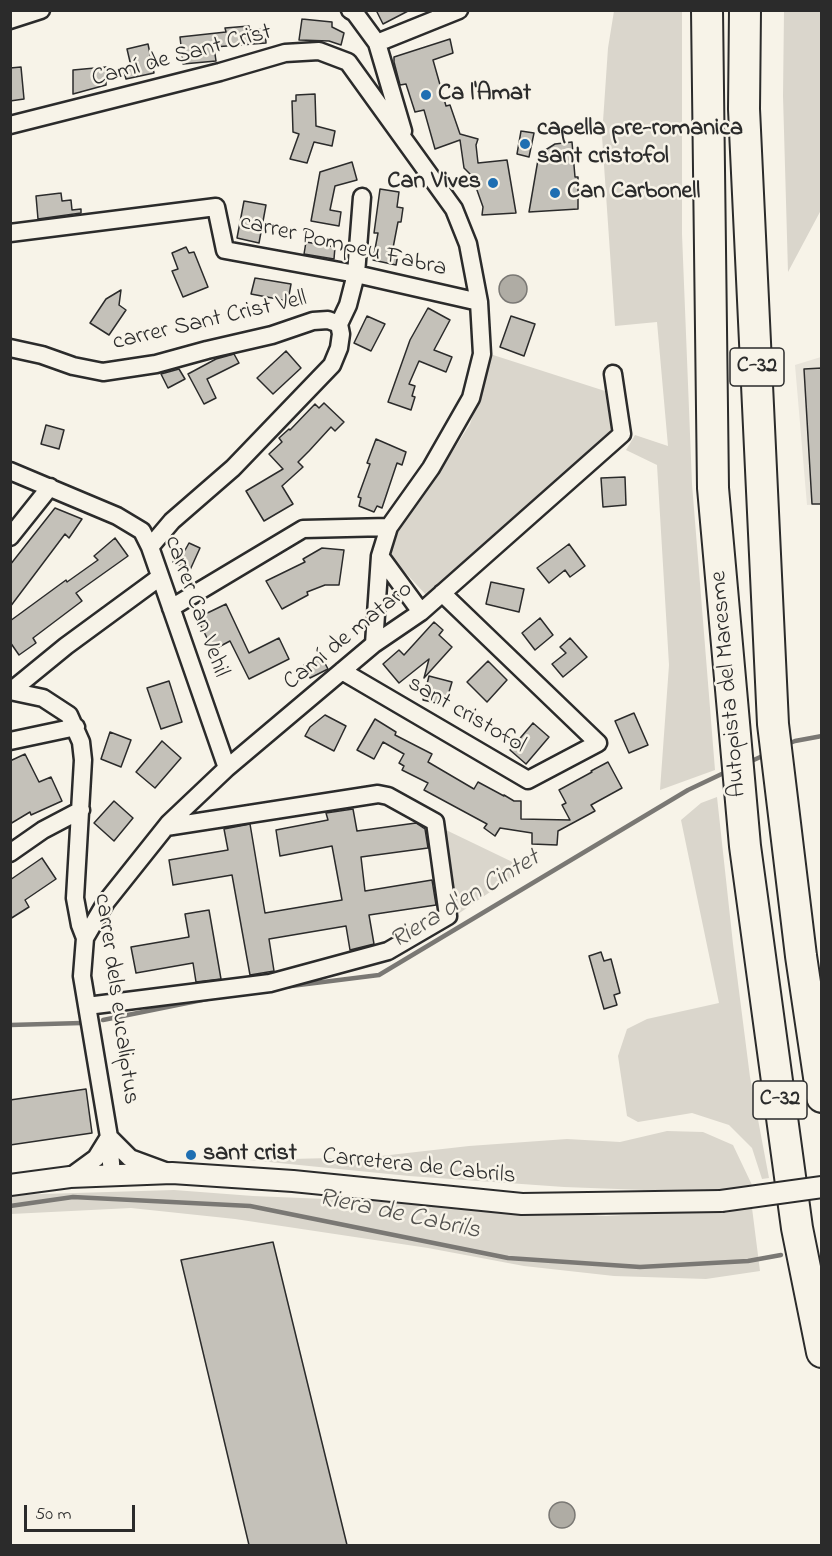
<!DOCTYPE html>
<html>
<head>
<meta charset="utf-8">
<style>
  body { margin:0 }
  #map { position:relative; width:832px; height:1556px; overflow:hidden; background:#f7f3e8; font-family:"Indie Flower",sans-serif }
  canvas { display:block }
  .frame { position:absolute; inset:0; border:12px solid #2b2b2b; pointer-events:none }
  .scale { position:absolute; left:24px; top:1505px; width:111px; height:27px; box-sizing:border-box; border:3px solid #2b2b2b; border-top:0; padding-left:8px; font-size:18px; line-height:21px; white-space:nowrap; color:#2b2b2b; -webkit-text-stroke:4px #f7f3e8; paint-order:stroke }
</style>
</head>
<body>
<div id="map">
<canvas width="832" height="1556"></canvas>
<div class="frame"></div>
<div class="scale">50 m</div>
</div>
<script>
const ctx = document.querySelector('canvas').getContext('2d');
ctx.lineJoin = 'round';
function fill(path, color) { ctx.fillStyle = color; ctx.fill(path, 'evenodd'); }
const toPath = rows => new Path2D(rows.map(r => 'M' + r).join(''));
function stroke(path, color, width, dash) { ctx.strokeStyle = color; ctx.lineWidth = width; ctx.lineCap = dash ? 'butt' : 'round'; ctx.setLineDash(dash || []); ctx.stroke(path); }
function drawText(font, color, halo, rows, align = 'center') {
  ctx.font = font + ' "Indie Flower",sans-serif'; ctx.lineWidth = 5; ctx.setLineDash([]); ctx.textBaseline = 'middle'; ctx.strokeStyle = halo; ctx.fillStyle = color; for (const [text, x, y, turn = 0] of rows) {
    ctx.save(); ctx.translate(x, y); ctx.rotate((+turn || 0) * Math.PI / 180); ctx.textAlign = isNaN(turn) ? turn : align; if (halo) ctx.strokeText(text, 0, 0); ctx.fillText(text, 0, 0); ctx.restore();
  }
}
fill(toPath([
  [821,357,821,504,807,505,795,365]
]), '#e8e4da');
fill(toPath([
  [614,11,682,11,682,234,692,484,715,770,660,790,669,665,657,465,626,450,635,435,668,446,657,322,615,326,602,136,608,48],
  [784,11,822,11,821,210,788,272,783,96],
  [490,354,605,391,611,430,550,491,427,596,390,556,399,529,442,468,470,424,486,378],
  [717,797,733,944,750,1077,769,1178,762,1179,752,1148,729,1125,692,1113,638,1122,627,1116,618,1056,627,1029,647,1019,719,1003,681,820,701,803],
  [446,830,525,868,458,914],
  [667,1131,703,1132,733,1145,752,1185,724,1193,564,1187,409,1176,249,1160,372,1157,469,1146,567,1139,620,1142],
  [174,1190,253,1196,448,1204,606,1216,752,1208,760,1271,706,1279,614,1276,524,1266,428,1248,235,1219,131,1208,11,1214,10,1195]
]), '#dad6cc');
const water = toPath([
  '499 289a14 14 0 1 1 28 0a14 14 0 1 1-28 0Z',
  '549 1515a13 13 0 1 1 26 0a13 13 0 1 1-26 0Z'
]);
fill(water, '#afaca4');
stroke(water, '#7a7874', 1.5);
stroke(toPath([
  [785,745,795,741,822,736],
  [747,763,767,754],
  [283,987,379,975,688,790,728,771],
  [103,1020,212,998],
  [10,1025,82,1023],
  [10,1206,73,1197,250,1206,508,1258,640,1267,748,1261,781,1255]
]), '#7a7874', 4.5);
const building = toPath([
  [376,10,410,10,383,24,376,10],
  [302,19,332,22,332,27,344,33,341,45,329,41,299,40,302,19],
  [249,26,249,30,265,29,266,43,214,47,216,61,183,64,180,37,226,32,225,28,249,26],
  [450,39,453,53,433,60,446,106,450,105,460,134,478,139,476,145,478,163,507,160,516,213,482,215,483,207,472,176,464,168,460,140,435,149,424,110,415,112,406,84,400,85,394,62,394,57,450,39],
  [148,44,154,73,126,79,123,68,131,66,127,49,148,44],
  [21,67,24,99,10,101,10,68,21,67],
  [106,67,106,85,73,94,73,70,106,67],
  [315,94,316,126,335,131,332,146,314,142,307,163,290,159,299,134,293,132,292,101,296,101,296,95,315,94],
  [521,131,534,133,529,157,517,154,521,131],
  [572,142,575,177,578,177,578,209,529,212,539,154,555,144,572,142],
  [352,162,357,180,335,186,330,210,341,212,339,226,311,221,320,172,352,162],
  [380,189,399,192,397,207,403,208,401,222,398,222,393,248,399,249,396,265,373,260,378,233,374,233,380,189],
  [61,193,62,201,71,200,72,210,81,209,81,213,38,219,36,196,61,193],
  [244,201,266,205,259,243,237,238,244,201],
  [306,242,335,247,334,259,304,254,306,242],
  [186,247,189,253,194,252,208,287,183,297,172,271,178,269,172,253,186,247],
  [255,278,291,284,288,301,251,294,255,278],
  [121,290,119,305,126,310,109,335,90,323,106,299,121,290],
  [428,308,450,320,434,350,452,357,446,372,419,361,409,384,415,386,412,396,415,397,411,410,388,402,410,340,428,308],
  [367,316,385,324,371,351,354,343,367,316],
  [511,316,535,324,524,356,500,347,511,316],
  [286,351,301,368,273,394,257,378,286,351],
  [234,354,239,363,207,379,216,398,204,404,188,374,216,359,234,354],
  [822,368,822,504,812,504,804,369,822,368],
  [179,369,185,379,168,388,161,374,179,369],
  [324,403,344,422,335,431,331,427,309,451,298,462,303,467,282,486,293,504,264,521,246,491,283,469,269,454,282,442,279,438,289,429,290,430,315,404,319,408,324,403],
  [46,425,64,430,59,449,41,444,46,425],
  [376,439,406,452,402,465,397,463,382,508,377,506,374,512,359,506,361,498,358,497,370,464,367,463,376,439],
  [625,477,626,505,603,507,601,478,625,477],
  [55,508,82,519,69,538,65,534,10,607,10,565,55,508],
  [115,538,128,556,76,593,82,601,33,638,36,643,19,655,10,642,10,621,66,580,67,582,98,560,94,556,115,538],
  [189,543,200,548,190,570,173,562,179,550,184,552,189,543],
  [569,544,585,566,570,577,565,570,549,583,537,568,569,544],
  [322,548,344,550,339,585,325,585,307,592,308,595,282,609,266,581,305,562,303,559,322,548],
  [491,582,524,589,519,612,486,604,491,582],
  [226,604,249,653,279,638,289,659,249,679,230,641,213,650,197,618,226,604],
  [540,618,553,635,535,650,522,633,540,618],
  [434,622,443,630,439,635,452,647,424,678,429,659,399,683,383,664,399,650,404,655,434,622],
  [570,638,587,657,563,677,552,664,566,653,560,647,570,638],
  [321,656,328,669,310,678,304,665,321,656],
  [488,661,507,680,487,702,467,682,488,661],
  [429,676,452,682,445,705,423,700,429,676],
  [169,681,182,722,161,729,147,688,169,681],
  [634,713,648,745,629,753,615,721,634,713],
  [325,715,346,726,334,751,305,736,310,727,325,715],
  [375,719,396,732,395,735,432,754,428,762,474,789,478,782,504,796,504,795,514,801,521,801,521,819,570,820,562,805,566,803,559,790,592,772,591,771,608,762,622,788,591,805,595,811,558,831,557,845,532,844,532,833,500,828,495,836,484,828,487,824,424,790,428,783,402,770,404,766,399,763,404,754,383,742,374,759,357,750,375,719],
  [533,723,549,737,526,764,510,750,533,723],
  [110,732,131,740,121,767,101,759,110,732],
  [162,741,181,758,155,788,136,772,162,741],
  [25,754,39,782,51,777,62,801,31,815,30,812,10,824,10,761,25,754],
  [114,801,133,818,114,841,94,823,114,801],
  [353,809,357,831,416,823,425,829,428,848,361,857,365,891,432,880,436,905,369,915,374,944,350,950,346,926,269,939,274,971,250,975,232,875,173,885,169,860,228,850,224,829,250,824,265,913,342,900,332,846,280,856,276,830,328,820,326,813,353,809],
  [42,858,56,879,25,900,29,907,10,919,10,880,42,858],
  [209,910,221,979,196,982,193,963,136,973,131,947,189,937,185,914,209,910],
  [601,952,604,961,611,959,620,993,614,995,617,1005,604,1009,589,956,601,952],
  [86,1089,92,1133,10,1145,10,1100,86,1089],
  [273,1242,347,1545,249,1545,181,1260,273,1242]
]);
fill(building, '#c4c1b9');
stroke(building, '#2b2b2b', 1.5);
const minor = toPath([
  [350,10,355,13,377,43,403,131],
  [10,20,41,10],
  [377,43,459,10],
  [10,125,220,72,285,53,319,51,348,62,454,209,468,244,479,302,482,354,471,398,431,468,389,527,380,556,421,612],
  [10,233,216,207,225,250,356,274,479,302],
  [339,324,348,305,356,274,362,197],
  [10,348,42,355,73,366,103,372,156,364,207,350,272,335,313,321,328,320,339,324],
  [10,471,117,516,142,531,150,547,227,768],
  [10,537,50,487],
  [150,547,172,521,233,468,332,365,339,348,341,334,339,324],
  [171,608,303,529,389,527],
  [374,644,380,556],
  [342,671,528,780,598,743,442,593],
  [10,691,43,698,69,715,81,742,83,760,75,898,80,925,85,938,82,976,109,1137,112,1176],
  [11,691,66,646,160,577],
  [10,741,76,727],
  [10,853,43,830,81,810],
  [85,938,106,902,169,823,227,768,374,644,421,612,622,434,613,374],
  [87,1006,270,983,388,951,448,916,435,822,388,796,378,794,166,827],
  [70,1177,96,1158,109,1137,130,1158,168,1172]
]);
const tertiary = toPath([
  [10,1185,70,1177,172,1173,293,1181,522,1204,721,1201]
]);
const motorway = toPath([
  [707,10,713,488,745,846,797,1228,822,1352],
  [745,10,744,109,773,724,801,956,822,1097]
]);
stroke(minor, '#2b2b2b', 21);
stroke(tertiary, '#2b2b2b', 24);
stroke(motorway, '#2b2b2b', 34);
stroke(minor, '#f7f3e8', 16);
stroke(tertiary, '#f7f3e8', 20);
stroke(motorway, '#f7f3e8', 30);
const tertiaryBridge = toPath([
  [721,1201,822,1187]
]);
stroke(tertiaryBridge, '#2b2b2b', 24, []);
stroke(tertiaryBridge, '#f7f3e8', 20);
for (const [x, y, r, color] of [
  [426,95,6,"#1f6fb2"],
  [525,144,6,"#1f6fb2"],
  [493,183,6,"#1f6fb2"],
  [555,193,6,"#1f6fb2"],
  [191,1155,6,"#1f6fb2"]
]) { const dot = new Path2D(); dot.arc(x, y, r, 0, 2 * Math.PI); ctx.fillStyle = color; ctx.fill(dot); stroke(dot, '#f7f3e8', 2); }
for (const [x, y, w] of [
  [757,367,54],
  [780,1100,54]
]) { const box = new Path2D(); box.roundRect(x - w / 2, y - 19, w, 38, 4.5); ctx.fillStyle = '#f7f3e8'; ctx.fill(box); stroke(box, '#2b2b2b', 1.5); }
drawText('bold 22px', '#2b2b2b', null, [
  ["C-32",757,367],
  ["C-32",780,1100]
]);
drawText('24px', '#2b2b2b', '#f7f3e8', [
  ["Camí de Sant Crist",182,57,-15],
  ["carrer Pompeu Fabra",343,247,13],
  ["carrer Sant Crist Vell",210,322,-13],
  ["carrer Can Vehil",195,607,70],
  ["Camí de mataro",349,637,-39],
  ["Autopista del Maresme",730,684,-95],
  ["sant cristofol",466,716,30],
  ["carrer dels eucaliptus",115,999,82],
  ["Carretera de Cabrils",419,1168,6]
]);
drawText('bold 24px', '#2b2b2b', '#f7f3e8', [
  ["Ca l'Amat",438,95],
  ["capella pre-romanica",537,130],
  ["sant cristofol",537,158],
  ["Can Vives",481,183,"right"],
  ["Can Carbonell",567,193],
  ["sant crist",203,1155]
], 'left');
drawText('italic 26px', '#53524f', '#f7f3e8', [
  ["Riera d'en Cintet",466,901,-31],
  ["Riera de Cabrils",399,1216,12]
]);
</script>
</body>
</html>
